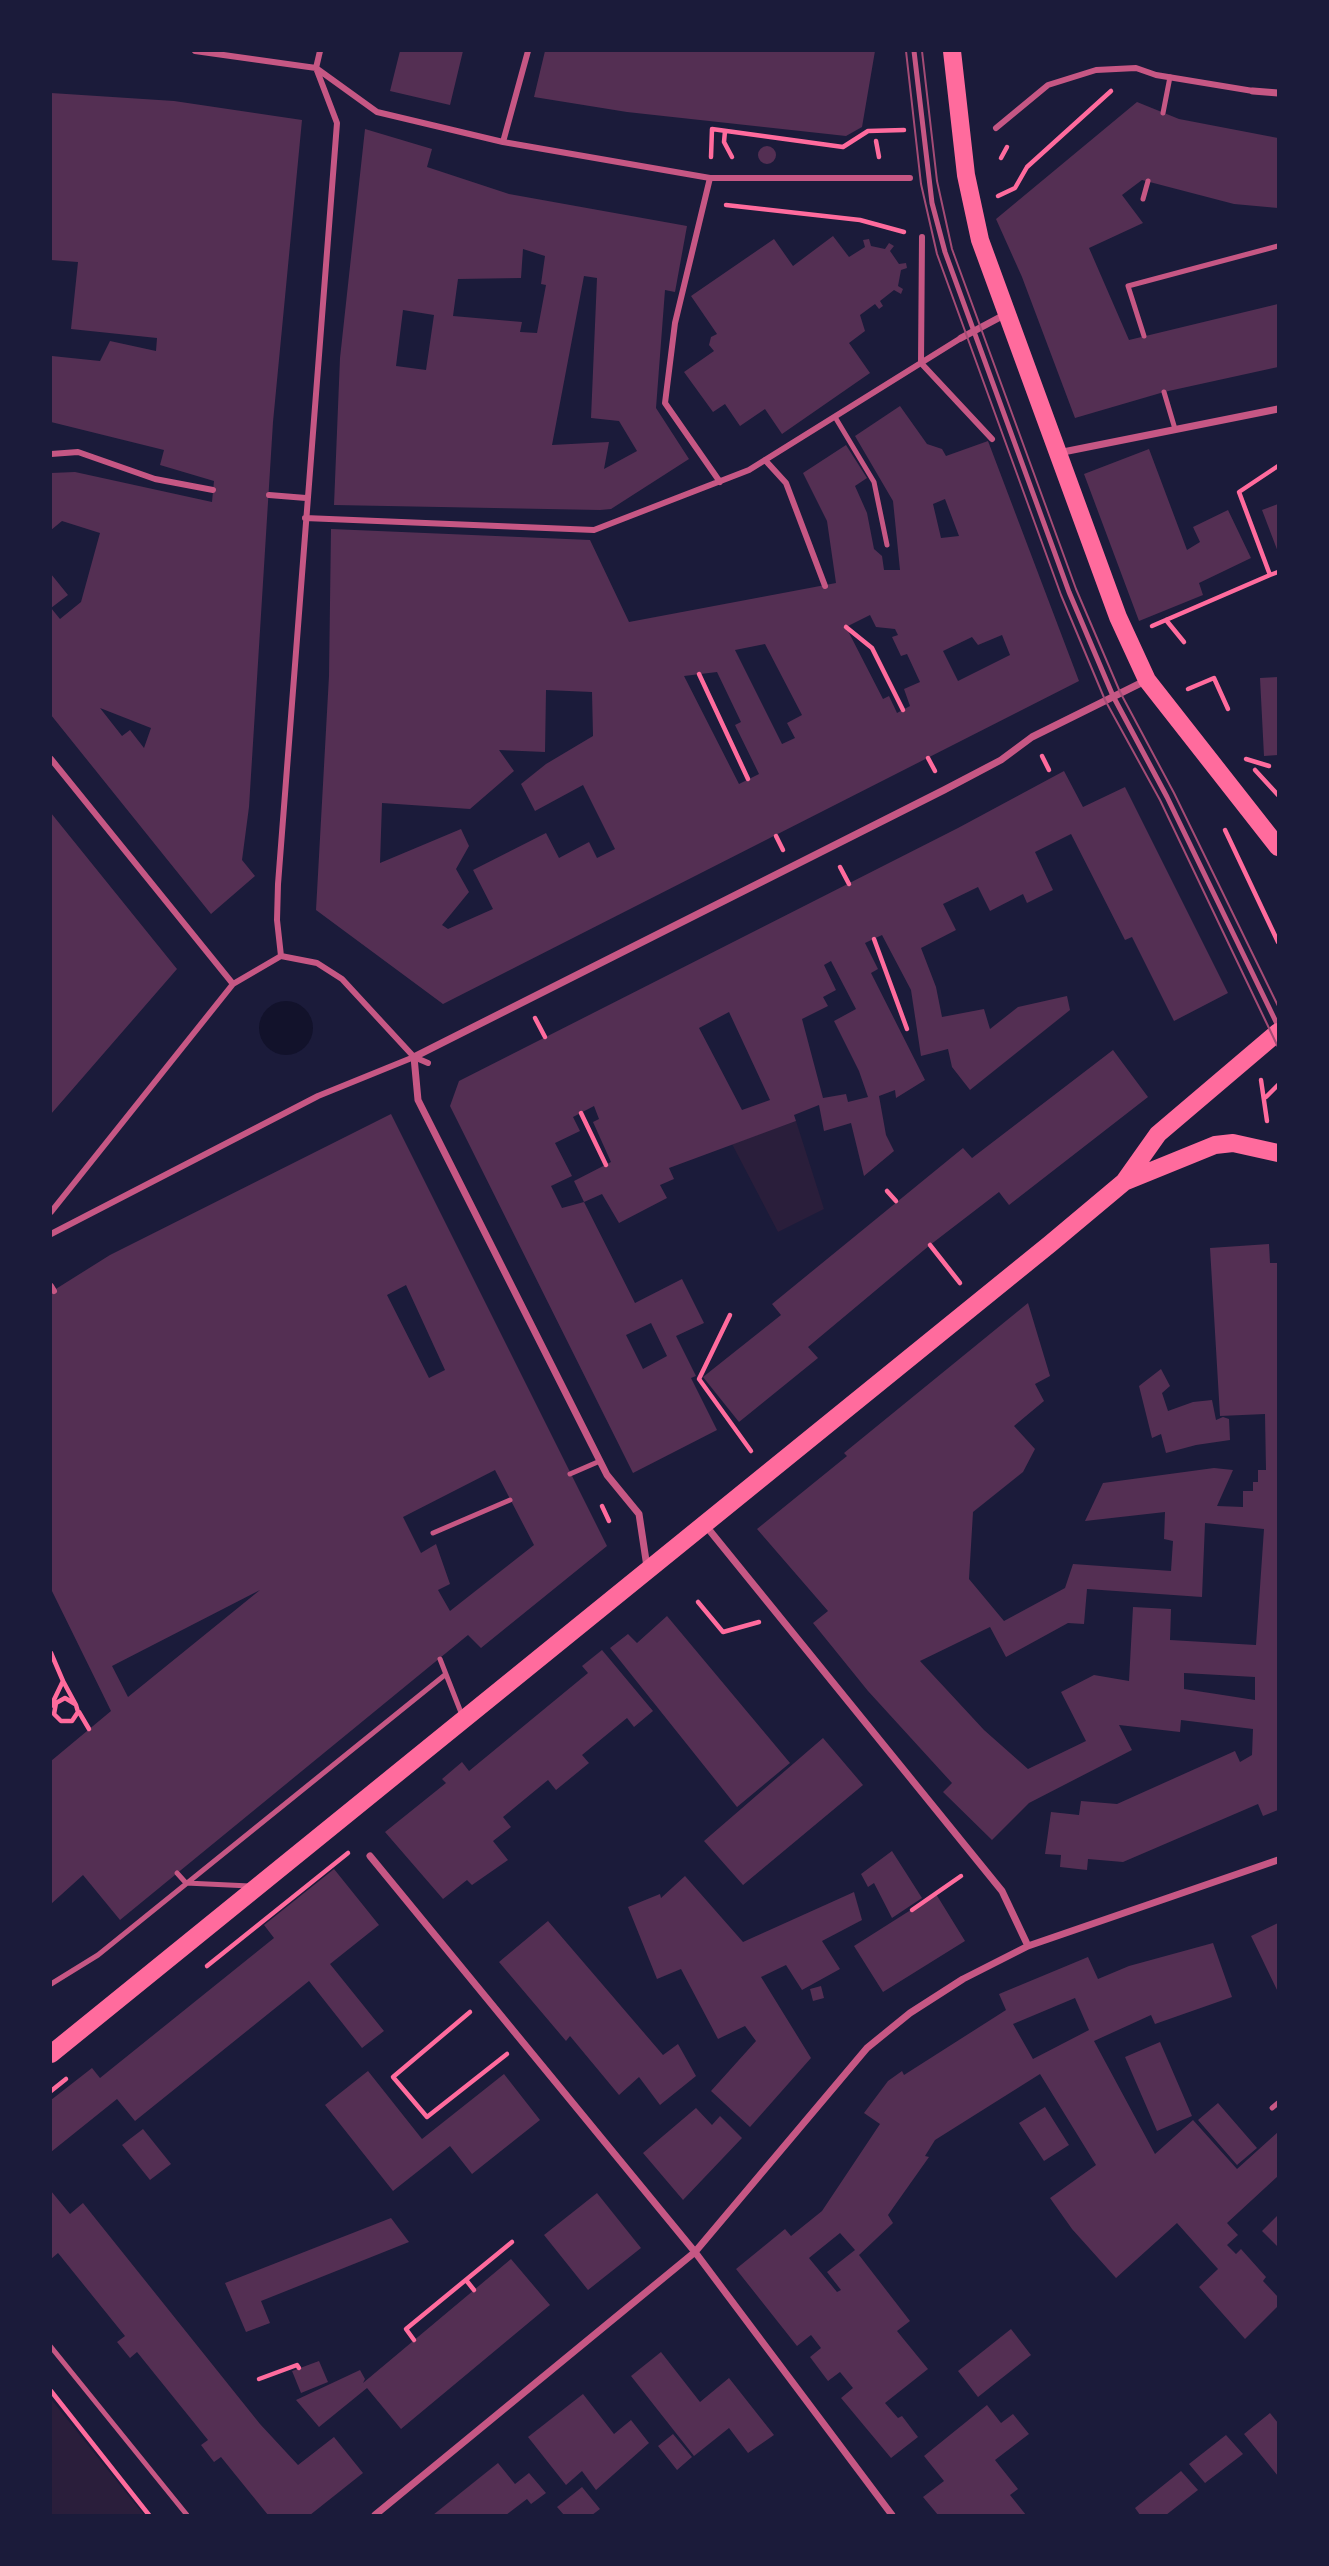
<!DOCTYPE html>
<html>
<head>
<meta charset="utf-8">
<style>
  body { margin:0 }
  #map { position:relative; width:1329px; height:2566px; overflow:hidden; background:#1b1b3a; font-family:"Zilla Slab",serif }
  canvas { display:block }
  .frame { position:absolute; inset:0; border:52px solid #1b1b3a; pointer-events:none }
</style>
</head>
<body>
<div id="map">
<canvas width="1329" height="2566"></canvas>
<div class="frame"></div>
</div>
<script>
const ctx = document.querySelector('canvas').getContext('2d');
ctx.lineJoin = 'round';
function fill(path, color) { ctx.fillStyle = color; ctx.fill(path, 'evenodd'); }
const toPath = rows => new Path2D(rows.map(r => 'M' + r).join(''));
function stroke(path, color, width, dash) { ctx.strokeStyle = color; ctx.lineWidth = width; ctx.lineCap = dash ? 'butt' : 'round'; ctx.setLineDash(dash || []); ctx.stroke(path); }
fill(toPath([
  [796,1121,824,1209,778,1232,732,1144],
  [51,2399,144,2515,51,2515]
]), '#2a1e3b');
fill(toPath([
  '259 1028a27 27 0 1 1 54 0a27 27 0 1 1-54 0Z'
]), '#12122b');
fill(toPath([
  [400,51,463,51,450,105,390,91],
  [545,51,875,51,862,127,846,136,627,112,534,97],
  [51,93,174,101,302,120,273,422,249,807,242,860,255,876,211,914,51,715,51,574,68,595,51,608,60,619,81,602,100,533,62,521,51,530,51,473,75,472,212,502,214,481,160,465,164,450,51,422,52,356,100,361,110,341,156,351,157,338,71,329,78,262,51,260],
  [100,708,151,728,144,748,130,730,122,736],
  [1137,102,1179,119,1278,138,1278,208,1234,204,1142,180,1122,195,1143,223,1089,248,1129,340,1278,304,1278,367,1164,392,1075,418,1022,277,996,219],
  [365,129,432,149,427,167,509,194,687,226,675,292,665,290,656,408,689,459,611,509,600,510,334,505,340,358],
  [523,249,545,256,541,284,546,285,537,333,520,332,522,322,453,316,458,279,521,278],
  [584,276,597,278,591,418,619,421,637,451,604,469,609,442,552,445],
  [403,310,434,315,426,370,396,366],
  '758 155a9 9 0 1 1 18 0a9 9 0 1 1-18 0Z',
  [833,236,849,257,865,247,863,240,869,239,871,246,885,249,889,243,894,246,890,251,899,264,906,263,907,268,901,270,898,286,903,289,901,294,894,290,880,301,883,306,879,309,875,304,860,315,865,331,849,343,870,373,782,434,765,409,740,426,725,404,713,412,684,372,714,351,709,345,711,337,717,334,691,296,774,239,793,266],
  [900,406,927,444,942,449,946,456,988,441,1079,681,443,1004,316,910,329,676,331,529,590,540,629,622,836,583,827,521,803,473,846,445,867,478,855,486,867,513,874,549,882,556,884,570,900,570,893,501,855,436],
  [945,499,959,536,941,538,933,504],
  [870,615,876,627,895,629,898,635,892,637,901,656,907,654,920,682,904,689,910,706,897,713,889,696,883,699,846,627],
  [1002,635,1010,655,958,681,943,651,972,637,978,645],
  [765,644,802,715,787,723,795,738,782,744,735,650],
  [717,672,741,722,735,725,759,774,739,784,684,676],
  [546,690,592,692,593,736,546,764,521,784,535,811,583,785,615,849,597,858,589,842,559,858,546,833,473,870,493,909,448,929,442,925,469,892,456,869,469,846,461,829,380,863,382,803,470,809,514,771,499,750,545,752],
  [1149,449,1187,550,1200,542,1193,527,1228,510,1251,558,1199,583,1203,595,1139,621,1084,474],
  [1278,504,1278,552,1262,510],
  [1278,677,1278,755,1264,756,1260,678],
  [1064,771,1083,807,1125,787,1228,993,1174,1021,1132,937,1125,940,1071,834,1035,852,1053,890,1027,903,1023,894,990,911,978,887,943,904,956,930,921,948,936,987,942,1017,984,1009,990,1029,1018,1007,1067,996,1070,1010,970,1090,952,1067,948,1049,921,1056,911,990,882,935,865,943,878,969,871,973,925,1080,896,1098,895,1090,879,1096,886,1135,894,1151,864,1176,851,1123,824,1131,819,1105,794,1115,796,1121,669,1168,674,1179,660,1185,667,1198,619,1223,602,1194,584,1202,574,1181,611,1162,593,1122,599,1119,594,1106,573,1117,580,1131,555,1143,572,1176,551,1186,562,1208,584,1202,635,1303,682,1279,704,1323,676,1336,696,1376,691,1378,717,1430,633,1473,450,1106,459,1081,958,828],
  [831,961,856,1009,834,1021,859,1071,868,1097,848,1102,846,1094,823,1098,802,1019,828,1006,823,997,836,990,824,965],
  [729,1012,770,1100,742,1110,699,1028],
  [651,1323,667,1356,643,1369,626,1335],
  [51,813,177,969,51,1114],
  [1113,1050,1148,1097,1009,1205,999,1192,930,1245,808,1347,818,1358,739,1422,703,1377,781,1315,772,1304,963,1148,972,1158],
  [391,1114,607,1546,481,1648,468,1635,120,1920,83,1875,51,1904,51,1761,111,1711,51,1589,51,1292,110,1255],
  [406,1285,445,1370,429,1378,387,1295],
  [495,1470,534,1545,450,1611,438,1590,450,1584,436,1544,421,1553,403,1517],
  [260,1590,128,1697,112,1666],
  [1269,1244,1270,1263,1278,1263,1278,1810,1263,1816,1258,1804,1123,1862,1088,1859,1087,1870,1060,1867,1061,1855,1045,1854,1051,1812,1079,1815,1081,1801,1117,1804,1235,1751,1240,1762,1252,1755,1253,1729,1181,1720,1180,1732,1119,1725,1132,1750,1029,1803,992,1840,943,1792,952,1783,868,1691,813,1623,828,1611,757,1529,847,1456,844,1453,1028,1303,1050,1376,1035,1384,1044,1401,1014,1426,1035,1449,1023,1472,973,1512,969,1579,1004,1621,1065,1588,1073,1564,1171,1571,1173,1541,1164,1539,1165,1512,1085,1521,1103,1483,1214,1468,1233,1470,1217,1506,1243,1507,1243,1491,1253,1491,1253,1482,1258,1482,1258,1470,1266,1470,1265,1414,1220,1416,1210,1248],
  [1205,1523,1264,1529,1256,1645,1170,1640,1171,1609,1133,1607,1129,1681,1094,1675,1061,1692,1086,1741,1028,1769,984,1730,920,1661,990,1627,1006,1657,1068,1623,1084,1624,1087,1589,1202,1597],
  [1184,1673,1255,1677,1255,1700,1184,1689],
  [1161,1369,1170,1386,1162,1393,1168,1411,1193,1402,1212,1400,1216,1420,1223,1417,1229,1419,1230,1440,1196,1445,1166,1453,1161,1434,1152,1438,1139,1386],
  [667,1616,790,1763,737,1807,610,1648,628,1634,637,1643],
  [602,1650,653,1711,634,1727,627,1718,582,1755,589,1763,556,1790,548,1780,503,1817,511,1827,493,1841,508,1860,472,1885,467,1880,443,1899,385,1832,446,1783,442,1779,462,1762,469,1771,588,1673,582,1666],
  [823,1738,863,1785,743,1885,704,1841],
  [892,1851,922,1898,892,1918,874,1883,868,1887,861,1874],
  [334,1869,379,1925,330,1964,384,2031,362,2048,309,1981,135,2121,117,2099,51,2152,51,2100,92,2068,100,2078,274,1938,264,1925],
  [685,1876,743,1942,854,1892,862,1920,822,1941,840,1969,802,1990,786,1965,761,1977,811,2058,750,2127,711,2091,756,2041,745,2026,718,2039,681,1969,657,1979,628,1907,660,1894,661,1898],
  [936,1894,965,1941,883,1992,854,1946],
  [548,1921,663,2055,678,2044,696,2076,660,2105,639,2077,619,2095,570,2036,566,2041,499,1962],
  [1278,1923,1278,1992,1251,1936],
  [1213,1943,1232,1997,1155,2024,1151,2015,1094,2041,1155,2154,1193,2120,1237,2169,1278,2132,1278,2176,1227,2223,1238,2235,1227,2245,1236,2254,1241,2249,1266,2277,1263,2281,1278,2297,1278,2306,1245,2339,1199,2287,1218,2269,1177,2223,1116,2278,1072,2229,1050,2198,1096,2165,1040,2074,935,2140,925,2156,929,2157,888,2215,893,2223,859,2255,910,2321,897,2331,928,2369,885,2403,898,2418,902,2416,918,2437,891,2458,841,2398,853,2388,840,2372,828,2381,810,2357,821,2348,811,2335,797,2346,736,2269,785,2229,791,2236,822,2211,880,2124,864,2113,888,2081,902,2071,904,2075,1006,2010,999,1994,1088,1957,1098,1979,1129,1966],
  [1075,1998,1089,2030,1033,2059,1013,2024],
  [840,2233,855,2250,827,2272,841,2290,837,2292,809,2258],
  [821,1986,824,1998,813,2001,810,1989],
  [1160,2042,1192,2116,1157,2131,1125,2057],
  [368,2071,422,2139,504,2074,540,2120,472,2174,450,2146,393,2191,325,2105],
  [1218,2103,1257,2148,1237,2165,1198,2120],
  [1045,2107,1069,2145,1044,2161,1019,2123],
  [696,2108,712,2125,720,2116,742,2138,683,2200,643,2153],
  [143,2129,171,2164,150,2180,122,2145],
  [51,2191,70,2214,83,2203,260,2424,298,2465,334,2437,363,2473,310,2515,268,2515,221,2457,214,2462,207,2453,201,2445,208,2440,137,2352,130,2358,117,2342,125,2336,58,2253,51,2259],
  [597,2193,641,2248,588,2290,544,2235],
  [1278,2215,1278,2247,1262,2231],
  [391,2218,409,2242,261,2301,270,2323,246,2332,225,2283],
  [511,2259,550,2305,401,2429,367,2388,319,2427,296,2400,360,2370,365,2379,363,2383],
  [1011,2329,1031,2355,978,2397,958,2371],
  [661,2352,700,2402,729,2378,774,2435,748,2453,729,2428,694,2456,631,2376],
  [319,2361,328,2382,301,2393,292,2371],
  [583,2394,614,2434,631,2420,649,2443,596,2490,582,2471,566,2485,528,2437],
  [987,2405,1001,2423,1013,2414,1029,2434,995,2460,1018,2489,1010,2495,1026,2515,938,2515,923,2497,944,2481,924,2456],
  [1270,2413,1278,2423,1278,2476,1244,2434],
  [673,2434,692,2457,677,2470,658,2446],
  [1226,2435,1243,2454,1205,2483,1189,2464],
  [498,2463,515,2484,529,2473,546,2493,531,2504,527,2499,506,2515,433,2515],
  [1181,2471,1198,2490,1166,2515,1140,2515,1135,2508],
  [582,2487,600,2509,592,2515,564,2515,557,2507]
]), '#542f53');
stroke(toPath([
  [725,131,724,142,732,157],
  [876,141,879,157],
  [711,157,712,129,843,147,868,131,904,130],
  [1001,158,1007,147],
  [998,196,1015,188,1027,167,1111,91],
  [726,205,860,220,904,232],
  [1270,575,1278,572],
  [1166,620,1184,642],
  [1152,626,1270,575,1239,492,1278,466],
  [846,627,872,648,903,710],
  [699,674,748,779],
  [1188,689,1214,678,1228,709],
  [1042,756,1049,770],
  [928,758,935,771],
  [1246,759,1269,766],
  [1255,770,1278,795],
  [1225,830,1278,942],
  [776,836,783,850],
  [840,867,849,884],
  [874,939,907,1029],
  [535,1018,545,1037],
  [1261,1080,1267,1121],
  [1266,1097,1278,1085],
  [581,1113,606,1165],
  [887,1191,896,1201],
  [930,1245,960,1283],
  [730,1315,699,1379,751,1451],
  [602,1506,609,1521],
  [698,1602,723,1632,759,1622],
  [51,1653,63,1681,51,1706],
  [63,1681,76,1705,78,1712,72,1721,61,1721,54,1714,56,1703,65,1698,75,1704],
  [79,1712,89,1729],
  [912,1910,961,1876],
  [207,1966,348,1853],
  [470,2012,393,2077,427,2117,507,2054],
  [51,2091,66,2079],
  [466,2280,474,2290],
  [414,2340,406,2329,512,2242],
  [259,2379,297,2365,299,2368],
  [51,2391,149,2515]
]), '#ff6b9d', 4.5);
stroke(toPath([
  [914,51,932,203,945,252,1069,592,1113,696,1167,797,1278,1026],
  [1163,113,1170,77],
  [1143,199,1148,181],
  [1144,336,1128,286,1278,246],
  [1164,392,1175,429],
  [835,417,874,482,887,545],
  [570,1474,600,1461],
  [433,1533,510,1500],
  [440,1659,462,1715],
  [177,1873,186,1883,250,1886],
  [51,1984,98,1955,446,1674],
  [1272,2108,1278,2103],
  [51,2347,187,2515]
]), '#c65784', 5);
stroke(toPath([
  [195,51,316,68,377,112,503,142,710,178,910,178],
  [996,128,1048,85,1096,70,1136,68,1156,75,1253,91],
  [503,142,528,51],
  [710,178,675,323,665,403,720,482],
  [922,237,921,363,992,439],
  [51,454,78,452,155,479,213,490],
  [765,460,786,483,825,586],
  [269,495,306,498],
  [305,518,594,530,749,470,961,338],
  [51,759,233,984],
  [281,956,277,920,278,884,337,123,316,68,320,51],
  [51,1212,233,984,281,956,317,963,342,979,414,1057,428,1063],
  [51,1234,318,1096,414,1057],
  [51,1286,54,1291]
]), '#c65784', 6);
stroke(toPath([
  [1253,91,1278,93],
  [961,338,1006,314],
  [1058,453,1278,409],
  [706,1526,1002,1891,1028,1946],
  [647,1567,639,1514,607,1475,418,1100,414,1057,944,790,1001,760,1032,737,1147,680],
  [370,1856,695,2252,892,2515],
  [375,2515,695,2252,867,2048,910,2013,963,1979,1028,1946,1278,1860]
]), '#c65784', 7);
stroke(toPath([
  [952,51,966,175,980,240,1118,617,1147,680,1278,847],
  [1124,1182,1215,1145,1233,1143,1278,1153],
  [51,2054,1050,1244,1124,1182,1158,1134,1278,1032]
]), '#ff6b9d', 18);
stroke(toPath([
  [906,51,921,184,937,254,1061,595,1105,700,1160,800,1278,1047],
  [922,51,937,181,952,249,1076,589,1120,692,1174,793,1278,1006]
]), '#a44b75', 2);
</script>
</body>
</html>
